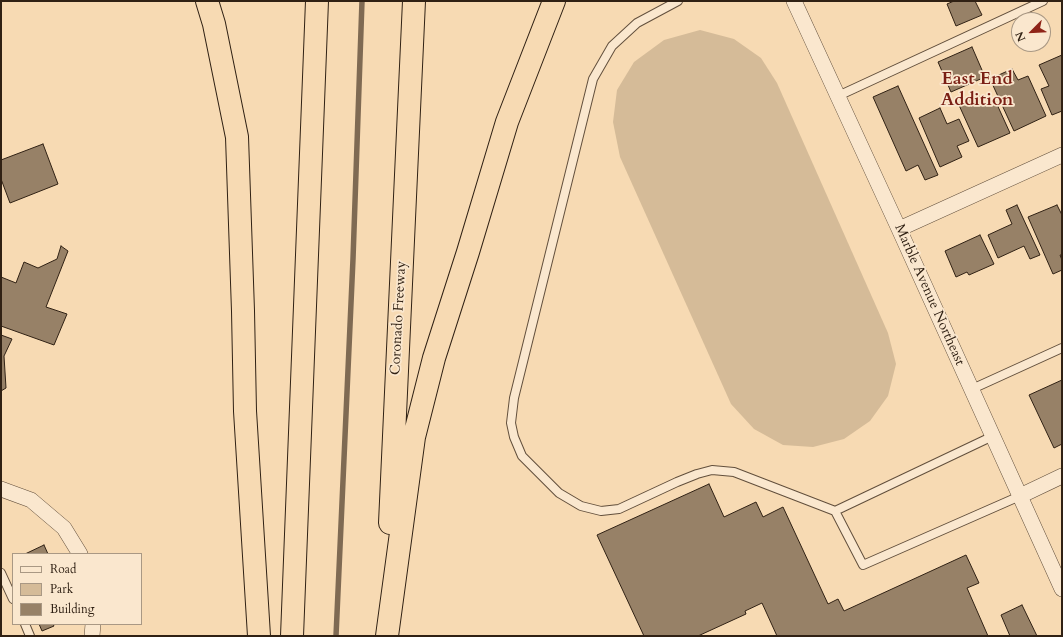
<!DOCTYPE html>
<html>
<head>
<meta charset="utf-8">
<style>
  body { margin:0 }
  #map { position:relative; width:1063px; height:637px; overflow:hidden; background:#f7dab3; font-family:Cardo,serif }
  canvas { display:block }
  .frame { position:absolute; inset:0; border:2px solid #302114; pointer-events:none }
  .legend { position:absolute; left:12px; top:553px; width:130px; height:72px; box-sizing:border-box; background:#fae7ce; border:1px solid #a99884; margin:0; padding:5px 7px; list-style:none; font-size:12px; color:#302114 }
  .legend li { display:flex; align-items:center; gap:8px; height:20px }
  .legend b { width:20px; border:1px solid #a99884 }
  .north { position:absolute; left:1011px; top:12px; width:40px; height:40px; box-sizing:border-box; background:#fae7ce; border:1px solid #a99884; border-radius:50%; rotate:246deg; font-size:11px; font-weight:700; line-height:16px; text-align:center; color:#302114 }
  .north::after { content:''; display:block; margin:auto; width:14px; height:18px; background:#8f2418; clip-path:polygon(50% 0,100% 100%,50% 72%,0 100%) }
</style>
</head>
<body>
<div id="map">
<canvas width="1063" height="637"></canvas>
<div class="frame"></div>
<ul class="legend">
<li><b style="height:5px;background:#fae7ce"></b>Road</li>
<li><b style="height:11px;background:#d5bb98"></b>Park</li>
<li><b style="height:11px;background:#978167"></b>Building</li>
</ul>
<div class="north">N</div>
</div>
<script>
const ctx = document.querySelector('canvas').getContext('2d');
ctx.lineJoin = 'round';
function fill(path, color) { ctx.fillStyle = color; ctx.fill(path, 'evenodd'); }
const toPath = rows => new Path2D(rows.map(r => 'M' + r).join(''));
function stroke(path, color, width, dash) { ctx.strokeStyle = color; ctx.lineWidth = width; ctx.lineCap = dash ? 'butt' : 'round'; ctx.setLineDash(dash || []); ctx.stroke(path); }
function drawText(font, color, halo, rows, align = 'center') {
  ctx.font = font + ' Cardo,serif'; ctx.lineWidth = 3.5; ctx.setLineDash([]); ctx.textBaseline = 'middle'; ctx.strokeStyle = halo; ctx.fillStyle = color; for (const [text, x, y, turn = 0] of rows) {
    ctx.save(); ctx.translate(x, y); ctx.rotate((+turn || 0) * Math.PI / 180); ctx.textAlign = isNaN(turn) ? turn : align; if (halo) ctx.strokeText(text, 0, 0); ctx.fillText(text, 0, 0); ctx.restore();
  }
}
fill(toPath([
  [700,30,734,39,761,58,777,83,888,333,896,364,888,396,870,421,844,439,813,447,783,445,754,429,731,404,620,157,613,122,617,90,634,62,664,40]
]), '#d5bb98');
stroke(toPath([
  [336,636,353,259,362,1]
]), '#7f6a53', 5.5);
const building = toPath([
  [954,1,975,1,982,15,956,26,947,4,954,1],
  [972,47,985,77,951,92,938,62,972,47],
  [1062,55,1062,111,1052,115,1041,89,1049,86,1039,65,1062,55],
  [1012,69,1018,80,1028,76,1046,116,1014,131,990,79,1012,69],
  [898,86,938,175,925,180,918,165,906,171,873,97,898,86],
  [978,94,983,106,995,100,1010,133,978,147,958,103,978,94],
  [940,108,947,124,959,119,969,141,957,146,962,157,940,167,919,118,940,108],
  [43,144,58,184,10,203,1,179,1,160,43,144],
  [1017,205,1040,255,1030,259,1024,246,998,258,988,235,1012,224,1006,210,1017,205],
  [1057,205,1062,215,1062,255,1060,255,1062,260,1062,270,1053,274,1028,217,1057,205],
  [980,235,994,264,969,275,967,272,956,277,945,251,980,235],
  [61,246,68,251,46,307,67,314,54,345,1,326,1,277,16,283,24,262,38,268,57,259,61,246],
  [1,335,12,339,4,356,6,388,1,391,1,335],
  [1062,380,1062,444,1054,448,1029,395,1062,380],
  [709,484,724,517,756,502,763,517,783,507,828,604,838,599,844,611,966,555,979,583,967,588,988,636,777,636,762,603,745,611,746,614,698,636,644,636,597,535,709,484],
  [44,545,48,554,25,554,44,545],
  [1022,605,1037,636,1010,636,1001,615,1022,605],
  [39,624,53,624,54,626,42,631,39,624]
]);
fill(building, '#978167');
stroke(building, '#302114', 1);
const lane = toPath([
  [678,1,637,23,612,46,593,79,514,398,511,423,514,437,522,456,559,493,581,506,601,511,619,509,677,482,697,474,712,470,734,472,835,511],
  [838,96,1043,1],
  [972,389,1062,348],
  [993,436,835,511,863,565,1020,496],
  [1,573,13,599],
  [25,624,30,636]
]);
const street = toPath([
  [794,1,899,229,1062,589],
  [899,229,1062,155],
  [1,489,31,500,64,528,80,554],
  [1020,496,1062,476],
  [92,636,93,624]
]);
const highway = toPath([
  [207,1,214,24,237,137,243,311,245,411,259,636],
  [390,523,414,1],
  [292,636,317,1],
  [387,636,414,437,434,358,468,252,507,122,554,1]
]);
stroke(lane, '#624f3c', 10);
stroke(street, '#624f3c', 16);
stroke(highway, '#302114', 24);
stroke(lane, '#fae7ce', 8);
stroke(street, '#fae7ce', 15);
stroke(highway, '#f7dab3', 22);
drawText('14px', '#302114', '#fae7ce', [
  ["Marble Avenue Northeast",929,295,66],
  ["Coronado Freeway",399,318,-87]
]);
drawText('bold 18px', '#7a1f14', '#fae7ce', [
  ["East End",977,80],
  ["Addition",977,101]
]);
</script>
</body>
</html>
